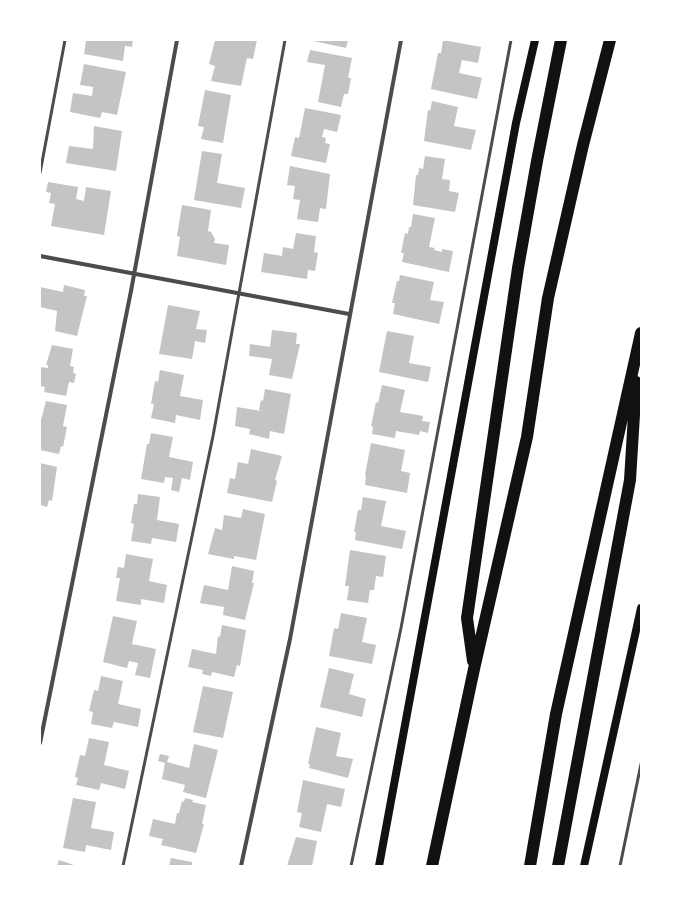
<!DOCTYPE html>
<html>
<head>
<meta charset="utf-8">
<style>
  body { margin:0 }
  #map { position:relative; width:681px; height:906px; overflow:hidden; background:#fff; font-family:Rubik,sans-serif }
  canvas { display:block }
  .frame { position:absolute; inset:0; border:41px solid #fff; pointer-events:none }
</style>
</head>
<body>
<div id="map">
<canvas width="681" height="906"></canvas>
<div class="frame"></div>
</div>
<script>
const ctx = document.querySelector('canvas').getContext('2d');
ctx.lineJoin = 'round';
function fill(path, color) { ctx.fillStyle = color; ctx.fill(path, 'evenodd'); }
const toPath = rows => new Path2D(rows.map(r => 'M' + r).join(''));
function stroke(path, color, width, dash) { ctx.strokeStyle = color; ctx.lineWidth = width; ctx.lineCap = dash ? 'butt' : 'round'; ctx.setLineDash(dash || []); ctx.stroke(path); }
fill(toPath([
  [86,40,112,41,133,40,132,47,125,46,123,61,84,54],
  [215,40,257,40,253,59,247,58,241,86,211,81,215,66,209,64],
  [309,40,348,40,346,48],
  [443,40,481,47,478,63,462,60,459,73,482,78,477,99,431,89,438,53,441,53],
  [310,50,352,58,348,78,351,78,348,94,344,94,341,107,318,102,325,65,307,62],
  [84,64,126,72,117,115,102,112,100,118,70,112,73,93,92,96,93,87,80,85],
  [205,90,231,95,223,143,201,139,204,127,198,126],
  [432,101,458,107,454,126,476,130,471,150,424,141,428,110,430,111],
  [305,108,341,115,337,132,324,129,322,137,326,138,325,143,330,144,326,163,291,156,295,137,299,138],
  [94,126,122,131,116,171,66,163,69,146,93,149],
  [202,151,222,154,217,183,245,188,241,208,194,200],
  [425,156,445,159,442,179,450,180,449,191,459,193,455,212,413,205,416,175,418,175,419,168,423,169],
  [290,166,330,174,326,209,320,208,318,222,297,219,300,200,293,199,295,186,287,185],
  [48,182,78,187,76,199,84,201,86,187,111,191,104,235,51,226,55,204,49,203,51,193,46,192],
  [182,205,211,210,208,231,211,232,215,239,214,243,229,245,226,265,177,256,180,237,177,236],
  [413,214,435,218,429,247,435,248,434,250,442,252,442,249,453,251,449,272,402,262,404,253,401,253,405,233,408,234,409,227,411,227],
  [296,233,316,236,314,252,318,253,315,271,308,270,307,279,261,272,264,253,282,256,283,247,293,249],
  [400,275,434,282,430,300,444,302,439,324,393,314,395,303,392,303,397,281,399,281],
  [64,285,85,290,84,296,87,296,77,336,55,331,57,311,40,307,40,287,63,292],
  [168,305,200,311,196,329,207,330,205,343,195,341,192,359,159,354],
  [272,330,297,333,296,344,300,344,292,379,269,375,272,359,249,356,250,344,270,347],
  [387,331,414,336,409,363,431,367,428,382,379,372],
  [52,345,73,349,70,366,74,367,73,373,76,374,74,383,69,382,66,396,44,392,45,387,40,386,40,367,48,368,48,365,46,365],
  [160,370,184,375,180,396,203,400,200,420,176,415,175,423,151,418,154,404,151,404,155,381,158,382],
  [382,385,405,390,400,412,423,416,422,421,430,422,428,433,420,431,419,435,396,431,395,438,372,434,373,427,371,426,376,402,378,403],
  [265,389,291,394,284,434,270,431,269,439,249,434,250,429,235,426,237,407,261,411,259,410,261,400,263,401],
  [46,401,67,405,63,426,67,427,63,447,61,446,59,454,40,450,40,424],
  [151,433,173,437,169,457,193,462,190,480,182,478,179,492,171,490,173,478,165,477,164,483,141,479,147,444,149,444],
  [371,443,405,450,401,471,410,473,407,493,365,485,366,475,365,475],
  [251,449,282,456,275,480,277,481,272,502,227,493,230,478,235,479,238,462,248,464],
  [40,463,57,467,52,501,49,500,47,507,40,505],
  [138,494,160,497,157,520,179,524,176,542,152,538,151,544,131,541,134,524,131,523,134,504,137,504],
  [363,497,386,501,381,526,406,531,402,549,355,540,356,532,354,532,358,510,361,510],
  [243,509,265,514,256,560,234,556,234,559,208,554,215,528,222,530,224,515,241,518],
  [350,550,386,556,383,577,376,576,374,590,370,590,368,603,347,600,349,586,345,586],
  [126,554,153,559,149,581,167,585,164,603,141,599,141,605,116,601,120,578,116,578,118,567,124,568],
  [232,566,254,571,252,583,254,583,245,620,223,615,224,607,200,603,204,585,228,590],
  [341,613,367,618,362,642,376,645,372,664,329,656,334,628,338,629],
  [113,616,137,621,132,644,156,649,150,678,135,675,138,663,129,661,127,668,103,662],
  [222,625,246,630,240,666,237,665,234,677,212,672,211,676,202,674,203,670,188,667,192,649,216,654,218,636,220,637],
  [329,668,354,674,349,694,366,699,362,717,320,707],
  [101,676,123,681,118,704,141,709,138,727,114,722,112,728,91,724,93,712,89,711,94,690,98,691],
  [203,686,233,692,223,738,193,732],
  [316,727,341,733,336,756,353,759,348,778,309,768,310,764,308,764],
  [89,738,109,742,104,765,129,771,125,789,101,783,99,790,76,785,78,778,75,777,80,755,85,756],
  [194,744,218,750,206,798,183,792,185,785,162,779,165,763,158,761,160,754,169,756,167,762,189,768],
  [303,780,345,789,341,807,327,804,321,832,299,827,302,813,297,812],
  [73,798,96,802,91,828,114,832,111,850,86,845,85,852,63,848],
  [185,798,193,800,192,802,206,805,202,824,204,824,196,853,161,845,163,839,149,836,153,819,175,824,177,813,179,813,182,801,184,802],
  [296,837,317,841,312,866,287,866],
  [171,858,192,862,192,866,169,866],
  [59,860,77,866,57,866]
]), '#c4c4c4');
stroke(toPath([
  [40,173,65,40],
  [123,866,213,436,285,40],
  [351,866,401,628,511,40],
  [620,866,641,764]
]), '#4c4c4c', 3);
stroke(toPath([
  [40,256,349,314],
  [40,743,131,291,177,40],
  [241,866,290,639,401,40]
]), '#4c4c4c', 4);
stroke(toPath([
  [379,866,516,123,535,40],
  [584,866,641,608]
]), '#111', 8);
stroke(toPath([
  [473,661,467,618,518,268,537,161,561,40],
  [432,866,474,669,527,437,548,298,583,145,610,40],
  [530,866,556,714,641,333],
  [558,866,630,480,636,382]
]), '#111', 12);
</script>
</body>
</html>
